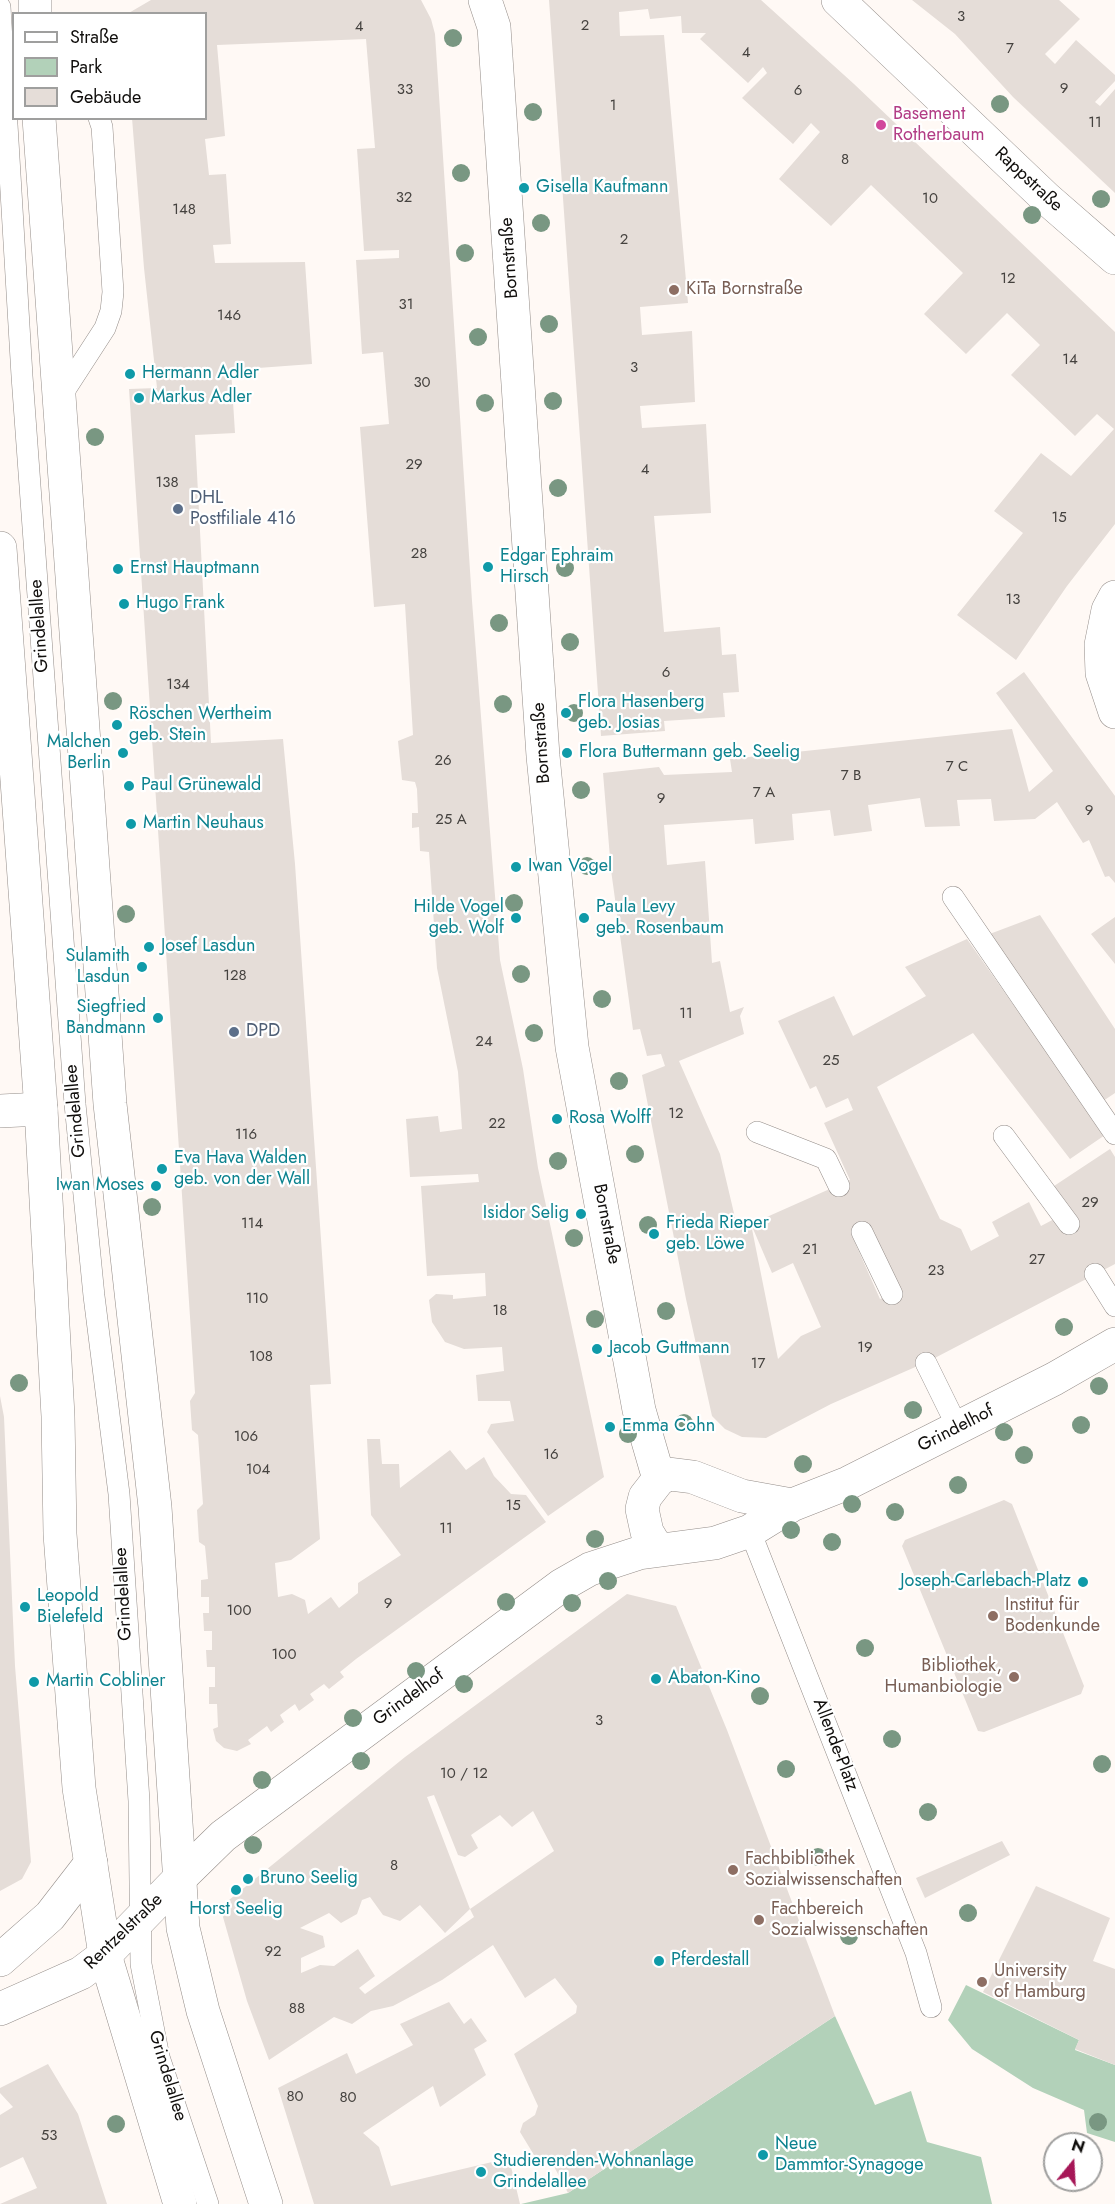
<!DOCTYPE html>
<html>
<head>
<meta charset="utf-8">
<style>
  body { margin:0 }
  #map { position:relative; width:1115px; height:2204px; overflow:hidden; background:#fff9f5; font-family:Jost,sans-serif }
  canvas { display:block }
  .legend { position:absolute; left:12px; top:12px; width:195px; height:108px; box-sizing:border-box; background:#fff; border:2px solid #9f9f9e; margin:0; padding:8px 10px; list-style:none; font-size:18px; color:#100e0c }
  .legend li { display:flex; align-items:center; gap:12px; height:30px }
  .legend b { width:30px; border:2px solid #9f9f9e }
  .north { position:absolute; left:1043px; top:2132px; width:60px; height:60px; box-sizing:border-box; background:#fff; border:2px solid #9f9f9e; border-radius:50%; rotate:18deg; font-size:16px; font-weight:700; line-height:24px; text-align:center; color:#100e0c }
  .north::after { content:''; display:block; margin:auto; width:21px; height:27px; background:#a61757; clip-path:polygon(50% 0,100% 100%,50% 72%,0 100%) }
</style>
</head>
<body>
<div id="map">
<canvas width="1115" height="2204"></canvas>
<ul class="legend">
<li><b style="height:8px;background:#fff"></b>Straße</li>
<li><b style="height:16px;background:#b2d1b9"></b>Park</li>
<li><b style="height:16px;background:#e5ddd8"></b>Gebäude</li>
</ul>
<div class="north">N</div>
</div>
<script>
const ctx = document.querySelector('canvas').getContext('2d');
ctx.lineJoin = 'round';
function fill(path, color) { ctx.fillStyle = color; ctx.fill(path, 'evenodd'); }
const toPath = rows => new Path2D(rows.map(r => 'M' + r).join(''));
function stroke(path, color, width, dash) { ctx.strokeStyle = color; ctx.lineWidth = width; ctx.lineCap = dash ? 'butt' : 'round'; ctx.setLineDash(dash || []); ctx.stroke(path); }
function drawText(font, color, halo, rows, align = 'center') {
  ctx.font = font + ' Jost,sans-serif'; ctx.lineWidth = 4.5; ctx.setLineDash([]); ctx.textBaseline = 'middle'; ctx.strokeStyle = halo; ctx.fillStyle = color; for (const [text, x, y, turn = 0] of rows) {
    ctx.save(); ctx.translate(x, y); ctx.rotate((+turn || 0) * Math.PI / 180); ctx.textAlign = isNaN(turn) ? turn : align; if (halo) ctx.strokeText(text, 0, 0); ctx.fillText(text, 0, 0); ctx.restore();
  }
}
fill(toPath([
  [966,1985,1079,2040,1075,2050,1115,2065,1115,2142,1087,2133,1084,2110,1033,2088,972,2049,948,2020],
  [835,2016,875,2105,911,2091,927,2142,981,2157,992,2204,521,2204,568,2193]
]), '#b2d1b9');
fill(toPath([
  [151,0,421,0,431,19,435,34,472,601,500,960,523,1069,538,1168,604,1477,548,1516,487,1432,491,1424,514,1421,510,1401,478,1401,476,1375,504,1371,502,1347,464,1349,445,1342,432,1322,429,1300,436,1294,453,1295,453,1299,486,1296,485,1273,427,1276,421,1186,479,1182,478,1174,410,1177,406,1119,438,1116,440,1132,462,1129,458,1072,437,968,429,852,420,851,419,827,412,828,412,813,418,813,417,789,415,782,402,780,398,741,413,735,405,604,374,607,360,427,389,424,383,352,362,354,356,260,399,258,399,250,364,251,357,149,375,148,366,39,217,45,225,136,205,139,209,175,226,174,231,244,213,245,215,263,305,262,312,364,231,370,235,433,195,435,211,743,283,739,295,864,331,1384,310,1385,320,1539,291,1560,275,1563,278,1597,292,1594,305,1600,308,1614,331,1597,339,1608,358,1593,358,1583,401,1555,371,1515,367,1439,380,1439,382,1464,399,1464,400,1488,450,1450,466,1470,484,1457,494,1476,511,1494,526,1495,546,1522,356,1659,340,1672,344,1677,329,1689,324,1684,310,1694,314,1700,299,1711,295,1704,280,1715,284,1722,271,1732,267,1726,248,1740,251,1744,237,1751,224,1748,216,1741,213,1729,218,1727,217,1704,209,1704,209,1687,215,1687,215,1667,207,1667,206,1650,212,1650,212,1631,204,1631,203,1613,209,1613,209,1597,201,1597,201,1580,208,1579,207,1567,205,1546,199,1542,197,1510,203,1504,198,1435,192,1430,190,1401,195,1393,129,389,157,388,144,268,132,118,206,118,206,14,127,14],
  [549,0,761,0,854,84,1115,332,1115,524,1067,586,1016,660,957,615,1023,533,994,511,1041,453,1071,476,1114,429,1097,414,1075,436,1011,375,1040,345,1007,313,966,354,924,314,963,273,871,185,831,226,779,179,820,132,811,123,793,144,742,98,767,73,763,67,748,83,700,39,706,33,682,33,681,16,650,19,648,9,619,12,620,36,664,35,688,303,640,307,642,335,692,331,695,402,640,406,642,428,706,424,711,513,654,516,664,632,720,627,722,655,736,654,739,692,723,693,725,717,664,721,665,731,601,736],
  [912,0,1059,0,1080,19,1045,54,1055,64,1076,40,1115,75,1115,81,1095,102,1100,106,1115,89,1115,193,1013,97,955,34],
  [1024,672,1115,796,1115,883,1109,876,1105,877,1089,840,1083,843,1057,802,1035,819,994,821,991,799,957,800,960,826,925,827,920,798,868,805,872,831,834,836,830,810,792,814,794,840,755,844,753,819,664,825,667,865,705,861,712,963,720,961,730,1012,744,1007,740,1016,744,1034,679,1061,720,1154,737,1226,751,1224,778,1359,801,1336,821,1327,793,1263,772,1273,751,1224,850,1180,824,1123,853,1110,848,1098,826,1108,816,1086,810,1089,778,1021,834,996,853,1036,926,996,905,967,967,939,1105,1135,1070,1159,973,1033,877,1087,940,1219,961,1229,971,1251,999,1236,992,1222,1029,1202,1041,1226,1058,1217,1054,1186,1110,1149,1115,1157,1115,1264,929,1361,831,1404,766,1438,742,1437,725,1429,712,1416,686,1299,642,1075,665,1066,661,1054,647,1056,640,1029,633,1030,611,870,603,773,659,767,664,775,732,772,730,759,1012,729,1029,792,1053,771,996,693],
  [871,1227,898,1291,880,1299,852,1236],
  [1040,915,1115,1029,1115,1093,1100,1103,987,935],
  [1115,917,1115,964,1091,934],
  [0,1396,4,1417,15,1666,31,1862,22,1879,0,1891],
  [1004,1500,1012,1504,1084,1686,1081,1694,984,1732,978,1731,902,1546,905,1540],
  [627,1594,676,1606,727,1730,835,2016,568,2193,549,2157,534,2155,520,2132,523,2123,535,2115,538,2106,514,2054,576,2013,577,2006,555,1978,525,1998,493,1945,442,1980,393,2006,371,2011,352,2024,334,2017,269,2060,247,2001,223,1917,229,1900,405,1757],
  [434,1795,458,1855,465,1857,478,1848,471,1835,500,1815,512,1827,533,1811,554,1851,470,1909,474,1917,365,1994,359,1988,375,1976,358,1949,334,1966,320,1965,301,1973,301,1958,325,1947,323,1936,300,1928,329,1913,341,1923,357,1914,362,1900,370,1897,383,1915,400,1921,420,1905,445,1933,470,1909,427,1797],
  [1002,1841,1010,1855,925,1898,916,1878],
  [1036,1886,1110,1918,1093,1961,1115,1969,1115,2065,1075,2049,1079,2040,983,1992],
  [449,2002,464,2024,471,2018,487,2041,474,2049,486,2075,440,2107,433,2086,363,2133,379,2147,391,2186,509,2158,520,2204,314,2204,278,2088,347,2053,356,2074,413,2045,400,2024],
  [48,2064,78,2114,107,2204,0,2204,37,2188,23,2157,0,2168,0,2115,13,2107,0,2093,0,2088]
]), '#e5ddd8');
const service = toPath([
  [0,7,22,376,75,1104,94,1296,119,1494,139,1801,141,1964,159,2057,208,2204],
  [59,399,105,328,111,311,113,292,102,127,99,118],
  [953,897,1115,1134],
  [757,1132,826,1159,839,1186],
  [1004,1136,1069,1224],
  [862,1232,892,1294],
  [1095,1274,1115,1306],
  [926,1363,958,1428],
  [750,1531,916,1953,931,2007]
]);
const minor = toPath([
  [485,0,494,27,543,756,572,1047,639,1410,659,1479],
  [838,0,1046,198,1115,258],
  [1115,597,1108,610,1101,645,1102,673,1115,712],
  [0,1111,41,1109]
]);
const tertiary = toPath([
  [658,1550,647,1532,642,1509,645,1497,659,1479,669,1474,693,1477,742,1496,792,1505],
  [178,1880,223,1836,562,1585,590,1569,639,1553,715,1543,750,1531,792,1505,848,1483,1054,1379,1115,1344]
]);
const secondary = toPath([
  [0,1960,50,1916,91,1863],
  [0,2009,81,1973,105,1955,178,1880]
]);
const primary = toPath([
  [35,0,35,14],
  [39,118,110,1104,155,1507,183,1928,203,2011,266,2204],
  [0,548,41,1109,58,1416,60,1534,79,1788,105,1955,180,2204]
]);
stroke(service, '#948d89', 22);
stroke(minor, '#948d89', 34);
stroke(tertiary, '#948d89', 34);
stroke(secondary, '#948d89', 34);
stroke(primary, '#948d89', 34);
stroke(service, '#fff', 21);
stroke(minor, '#fff', 33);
stroke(tertiary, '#fff', 33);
stroke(secondary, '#fff', 33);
stroke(primary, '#fff', 33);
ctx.fillStyle = '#799782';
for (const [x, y] of [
  [453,38],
  [1000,104],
  [533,112],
  [461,173],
  [1101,199],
  [1032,215],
  [541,223],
  [465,253],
  [549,324],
  [478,337],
  [553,401],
  [485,403],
  [95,437],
  [558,488],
  [565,568],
  [499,623],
  [570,642],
  [113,701],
  [503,704],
  [574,713],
  [581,790],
  [587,866],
  [514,903],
  [126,914],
  [521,974],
  [602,999],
  [534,1033],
  [619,1081],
  [635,1154],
  [558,1161],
  [152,1207],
  [648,1225],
  [574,1238],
  [666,1311],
  [595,1319],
  [1064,1327],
  [19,1383],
  [1099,1386],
  [913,1410],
  [684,1423],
  [1081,1425],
  [1004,1432],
  [628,1434],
  [1024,1455],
  [803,1464],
  [958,1485],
  [852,1504],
  [895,1512],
  [791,1530],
  [595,1539],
  [832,1542],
  [608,1581],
  [506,1602],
  [572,1603],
  [865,1648],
  [416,1671],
  [464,1684],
  [760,1696],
  [353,1718],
  [892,1739],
  [361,1761],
  [1102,1764],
  [786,1769],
  [262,1780],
  [928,1812],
  [253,1845],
  [818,1857],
  [968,1913],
  [849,1936],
  [1098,2122],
  [116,2124]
]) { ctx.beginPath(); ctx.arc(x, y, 9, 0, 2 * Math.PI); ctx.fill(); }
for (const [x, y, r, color] of [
  [881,125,6,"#d1479c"],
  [524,188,6,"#0f9aa8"],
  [674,290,6,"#8d6e63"],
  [130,374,6,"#0f9aa8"],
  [139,398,6,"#0f9aa8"],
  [178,509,6,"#5c6f8a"],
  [488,567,6,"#0f9aa8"],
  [118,569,6,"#0f9aa8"],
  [124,604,6,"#0f9aa8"],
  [566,713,6,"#0f9aa8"],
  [117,725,6,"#0f9aa8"],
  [123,753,6,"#0f9aa8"],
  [567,753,6,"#0f9aa8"],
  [129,786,6,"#0f9aa8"],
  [131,824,6,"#0f9aa8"],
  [516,867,6,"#0f9aa8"],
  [516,918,6,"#0f9aa8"],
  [584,918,6,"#0f9aa8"],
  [149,947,6,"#0f9aa8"],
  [142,967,6,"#0f9aa8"],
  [158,1018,6,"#0f9aa8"],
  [234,1032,6,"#5c6f8a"],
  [557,1119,6,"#0f9aa8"],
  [162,1169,6,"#0f9aa8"],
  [156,1186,6,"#0f9aa8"],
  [581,1214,6,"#0f9aa8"],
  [654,1234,6,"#0f9aa8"],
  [597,1349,6,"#0f9aa8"],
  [610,1427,6,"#0f9aa8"],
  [1083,1582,6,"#0f9aa8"],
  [25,1607,6,"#0f9aa8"],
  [993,1616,6,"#8d6e63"],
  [1014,1677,6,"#8d6e63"],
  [656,1679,6,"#0f9aa8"],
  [34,1682,6,"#0f9aa8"],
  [733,1870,6,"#8d6e63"],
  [248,1879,6,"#0f9aa8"],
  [236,1890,6,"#0f9aa8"],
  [759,1920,6,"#8d6e63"],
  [659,1961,6,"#0f9aa8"],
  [982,1982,6,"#8d6e63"],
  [763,2155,6,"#0f9aa8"],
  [481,2172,6,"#0f9aa8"]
]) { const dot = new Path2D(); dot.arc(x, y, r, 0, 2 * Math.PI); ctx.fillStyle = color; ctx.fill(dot); stroke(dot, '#fff', 2); }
drawText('15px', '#45423f', null, [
  ["3",961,17],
  ["2",585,26],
  ["4",359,27],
  ["7",1010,49],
  ["4",746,53],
  ["9",1064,89],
  ["33",405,90],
  ["6",798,91],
  ["1",613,106],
  ["11",1095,123],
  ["8",845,160],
  ["32",404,198],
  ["10",930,199],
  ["148",184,210],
  ["2",624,240],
  ["12",1008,279],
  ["31",406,305],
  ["146",229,316],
  ["14",1070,360],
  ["3",634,368],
  ["30",422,383],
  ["29",414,465],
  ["4",645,470],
  ["138",167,483],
  ["15",1059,518],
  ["28",419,554],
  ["13",1013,600],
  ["6",666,673],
  ["134",178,685],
  ["26",443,761],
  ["7 C",957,767],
  ["7 B",851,776],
  ["7 A",764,793],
  ["9",661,799],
  ["9",1089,811],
  ["25 A",451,820],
  ["128",235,976],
  ["11",686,1014],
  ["24",484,1042],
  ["25",831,1061],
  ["12",676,1114],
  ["22",497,1124],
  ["116",246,1135],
  ["29",1090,1203],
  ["114",252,1224],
  ["21",810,1250],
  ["27",1037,1260],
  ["23",936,1271],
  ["110",257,1299],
  ["18",500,1311],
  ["19",865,1348],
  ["108",261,1357],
  ["17",758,1364],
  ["106",246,1437],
  ["16",551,1455],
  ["104",258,1470],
  ["15",513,1506],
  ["11",446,1529],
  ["9",388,1604],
  ["100",239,1611],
  ["100",284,1655],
  ["3",599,1721],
  ["10 / 12",464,1774],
  ["8",394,1866],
  ["92",273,1952],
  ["88",297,2009],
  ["80",295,2097],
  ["80",348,2098],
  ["53",49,2136]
]);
drawText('18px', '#b23c85', '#fff', [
  ["Basement",893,115],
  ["Rotherbaum",893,136]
], 'left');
drawText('18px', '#100e0c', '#fff', [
  ["Rappstraße",1028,180,43],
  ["Bornstraße",510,258,-94],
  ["Grindelallee",40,626,-94],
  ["Bornstraße",542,743,-94],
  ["Grindelallee",76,1111,-95],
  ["Bornstraße",606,1224,79],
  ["Grindelhof",956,1429,-27],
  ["Grindelallee",124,1594,-93],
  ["Grindelhof",409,1698,-36],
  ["Allende-Platz",835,1745,69],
  ["Rentzelstraße",124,1932,-44],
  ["Grindelallee",167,2076,73]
]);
drawText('18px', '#0d838f', '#fff', [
  ["Gisella Kaufmann",536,188],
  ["Hermann Adler",142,374],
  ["Markus Adler",151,398],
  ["Edgar Ephraim",500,557],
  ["Hirsch",500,578],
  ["Ernst Hauptmann",130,569],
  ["Hugo Frank",136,604],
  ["Flora Hasenberg",578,703],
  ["geb. Josias",578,724],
  ["Röschen Wertheim",129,715],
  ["geb. Stein",129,736],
  ["Malchen",111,743,"right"],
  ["Berlin",111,764,"right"],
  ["Flora Buttermann geb. Seelig",579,753],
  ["Paul Grünewald",141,786],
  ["Martin Neuhaus",143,824],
  ["Iwan Vogel",528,867],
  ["Hilde Vogel",504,908,"right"],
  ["geb. Wolf",504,929,"right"],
  ["Paula Levy",596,908],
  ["geb. Rosenbaum",596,929],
  ["Josef Lasdun",161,947],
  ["Sulamith",130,957,"right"],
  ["Lasdun",130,978,"right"],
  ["Siegfried",146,1008,"right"],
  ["Bandmann",146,1029,"right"],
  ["Rosa Wolff",569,1119],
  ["Eva Hava Walden",174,1159],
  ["geb. von der Wall",174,1180],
  ["Iwan Moses",144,1186,"right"],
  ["Isidor Selig",569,1214,"right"],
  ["Frieda Rieper",666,1224],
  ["geb. Löwe",666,1245],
  ["Jacob Guttmann",609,1349],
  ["Emma Cohn",622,1427],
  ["Joseph-Carlebach-Platz",1071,1582,"right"],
  ["Leopold",37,1597],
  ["Bielefeld",37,1618],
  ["Abaton-Kino",668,1679],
  ["Martin Cobliner",46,1682],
  ["Bruno Seelig",260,1879],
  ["Horst Seelig",236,1910,"center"],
  ["Pferdestall",671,1961],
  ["Neue",775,2145],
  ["Dammtor-Synagoge",775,2166],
  ["Studierenden-Wohnanlage",493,2162],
  ["Grindelallee",493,2183]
], 'left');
drawText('18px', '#785e54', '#fff', [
  ["KiTa Bornstraße",686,290],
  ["Institut für",1005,1606],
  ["Bodenkunde",1005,1627],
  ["Bibliothek,",1002,1667,"right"],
  ["Humanbiologie",1002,1688,"right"],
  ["Fachbibliothek",745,1860],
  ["Sozialwissenschaften",745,1881],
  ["Fachbereich",771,1910],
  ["Sozialwissenschaften",771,1931],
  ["University",994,1972],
  ["of Hamburg",994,1993]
], 'left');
drawText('18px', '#4e5e75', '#fff', [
  ["DHL",190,499],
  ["Postfiliale 416",190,520],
  ["DPD",246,1032]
], 'left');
</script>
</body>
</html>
